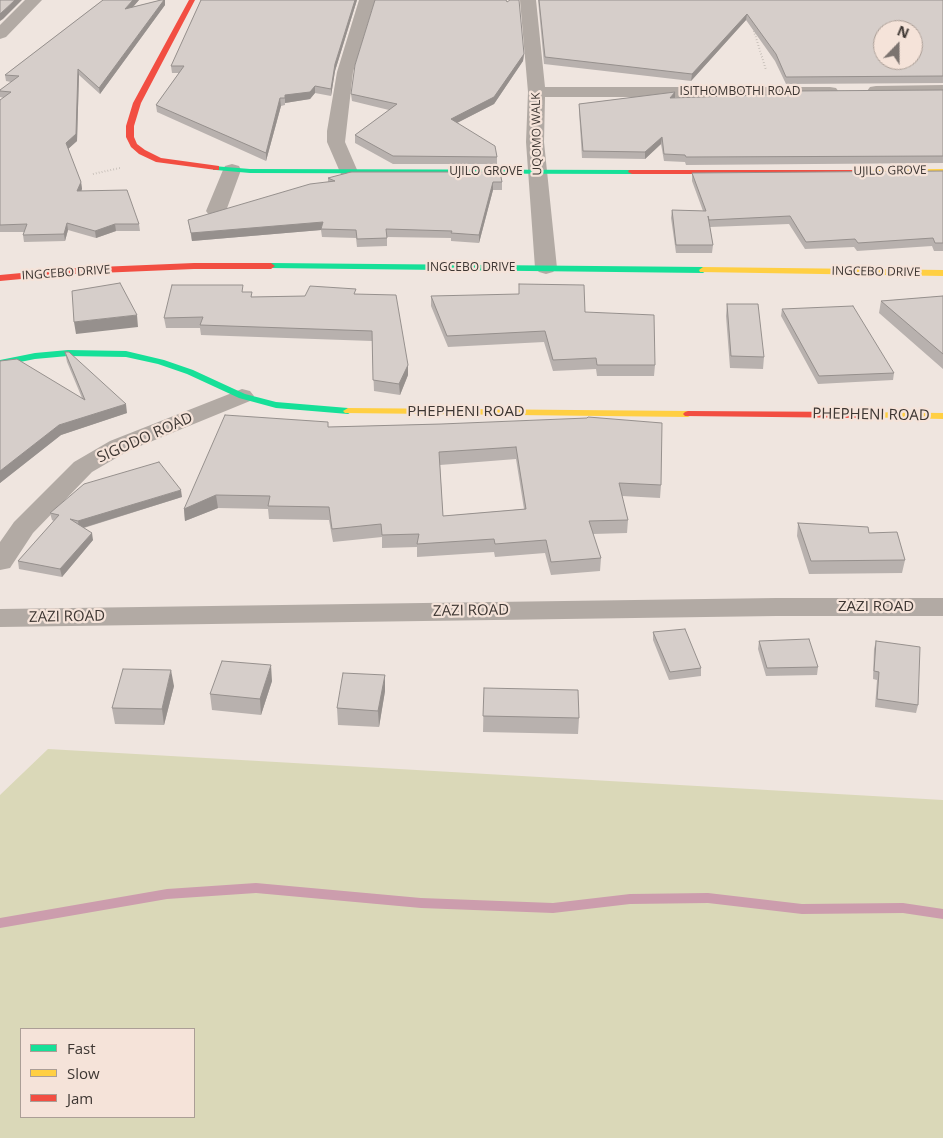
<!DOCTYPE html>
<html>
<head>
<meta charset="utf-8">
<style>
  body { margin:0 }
  #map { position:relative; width:943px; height:1138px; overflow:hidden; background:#efe5df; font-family:"Open Sans",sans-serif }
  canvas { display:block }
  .legend { position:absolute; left:20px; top:1028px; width:175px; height:90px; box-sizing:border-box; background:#f5e3d9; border:1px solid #ab9e96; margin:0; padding:6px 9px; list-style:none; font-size:15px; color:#3d3632 }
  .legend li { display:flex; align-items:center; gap:10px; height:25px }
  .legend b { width:25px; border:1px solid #ab9e96 }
  .north { position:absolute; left:873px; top:20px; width:50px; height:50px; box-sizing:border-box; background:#f5e3d9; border:1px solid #ab9e96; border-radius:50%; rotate:22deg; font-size:14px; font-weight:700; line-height:20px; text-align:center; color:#3d3632 }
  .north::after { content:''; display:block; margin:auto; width:18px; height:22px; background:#7b736f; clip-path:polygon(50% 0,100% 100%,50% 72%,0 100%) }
</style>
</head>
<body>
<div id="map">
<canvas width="943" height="1138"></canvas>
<ul class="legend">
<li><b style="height:6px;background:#16e098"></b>Fast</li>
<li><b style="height:6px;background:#ffcf43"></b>Slow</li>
<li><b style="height:6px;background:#f24e42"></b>Jam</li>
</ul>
<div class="north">N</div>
</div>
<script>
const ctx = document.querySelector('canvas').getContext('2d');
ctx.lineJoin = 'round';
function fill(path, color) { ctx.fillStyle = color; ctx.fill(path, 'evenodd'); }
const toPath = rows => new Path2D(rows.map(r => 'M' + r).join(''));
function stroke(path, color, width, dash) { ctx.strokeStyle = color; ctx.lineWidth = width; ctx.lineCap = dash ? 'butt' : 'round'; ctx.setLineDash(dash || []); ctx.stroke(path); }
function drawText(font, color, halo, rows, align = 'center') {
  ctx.font = font + ' "Open Sans",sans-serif'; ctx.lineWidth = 4.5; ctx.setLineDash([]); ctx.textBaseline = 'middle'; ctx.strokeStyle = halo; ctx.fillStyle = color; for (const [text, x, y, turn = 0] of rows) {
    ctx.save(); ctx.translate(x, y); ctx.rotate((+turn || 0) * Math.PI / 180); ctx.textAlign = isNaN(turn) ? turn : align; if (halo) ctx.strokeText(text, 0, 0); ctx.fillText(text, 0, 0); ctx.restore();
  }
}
fill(toPath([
  [48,749,943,800,943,1138,0,1138,0,795],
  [21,1029,194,1029,194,1117,21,1117]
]), '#dad8b8');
fill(toPath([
  [256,883,421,898,553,903,630,894,708,893,802,904,903,903,943,909,943,919,903,913,802,914,708,903,630,904,553,913,421,908,256,893,167,899,0,928,0,918,167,889,256,883]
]), '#cc9dad');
stroke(toPath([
  [753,28,766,70],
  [93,174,120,168]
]), '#aca6a0', 2, [0.5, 2.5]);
fill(toPath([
  [25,0,42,0,6,37,0,39,0,25,25,0],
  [359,0,375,0,353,72,345,142,358,172,356,176,349,178,342,176,340,172,327,142,327,131,337,72,359,0],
  [520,0,536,0,545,87,830,87,836,88,839,92,836,96,830,97,545,97,544,142,557,268,553,272,546,274,539,272,535,268,526,142,528,92,520,0],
  [943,85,943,95,876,96,870,95,867,91,870,87,876,86,943,85],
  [232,164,239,166,241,170,226,211,223,215,216,217,209,215,206,211,223,170,225,166,232,164],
  [242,389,250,391,254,396,250,401,128,451,92,472,33,533,10,568,0,570,0,542,14,522,74,462,110,441,242,389],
  [776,598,943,598,943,616,776,616,0,627,0,609,776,598]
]), '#b2aaa4');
fill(toPath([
  [213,166,250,169,632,170,636,172,632,174,250,173,216,170,213,170,213,166],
  [271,263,703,267,707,270,703,273,268,268,268,264,271,263],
  [68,350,126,351,164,360,193,370,245,394,276,402,348,408,353,411,348,414,276,408,239,398,187,374,158,364,126,357,68,356,35,359,0,366,0,360,35,353,68,350]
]), '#16e098');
fill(toPath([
  [943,169,943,173,856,174,852,172,856,170,943,169],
  [703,267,943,270,943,276,700,272,699,270,703,267],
  [348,408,688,411,693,414,688,417,345,413,343,411,348,408],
  [859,412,943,413,943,419,856,417,854,415,859,412]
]), '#ffcf43');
fill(toPath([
  [189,0,195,0,141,103,134,126,134,137,137,144,145,150,161,158,219,166,219,170,216,170,156,162,139,154,131,147,126,137,126,126,133,103,189,0],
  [629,170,856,170,860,172,856,174,632,174,628,172,629,170],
  [194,263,271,263,275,266,271,269,194,269,75,274,0,281,0,275,75,268,194,263],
  [688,411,859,412,864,415,859,418,685,416,683,414,685,412,688,411]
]), '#f24e42');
fill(toPath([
  [103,0,139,0,133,7,161,0,165,0,165,5,100,94,79,75,77,141,68,149,81,182,82,189,81,190,139,224,140,231,116,231,96,238,68,230,65,241,24,242,23,235,24,232,0,232,0,100,4,98,0,97,0,90,11,82,6,81,5,75],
  [201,0,357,0,335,71,331,96,315,93,310,99,285,103,285,105,281,106,266,161,157,112,156,105,179,73,172,73,171,66],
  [538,0,943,0,943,83,786,84,775,61,746,20,691,81,544,64],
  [524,54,523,61,494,104,457,123,497,157,497,164,393,164,355,143,355,135,389,110,352,101,351,94],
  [943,90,943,163,686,165,685,162,664,161,661,144,645,159,582,158,579,111,579,104,675,92,675,98,793,94,793,91],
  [943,171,943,251,934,251,932,246,857,251,854,247,805,249,789,224,710,227,713,245,712,253,676,253,671,218,672,210,703,211,692,181,692,173],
  [328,178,502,182,502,190,493,190,479,243,451,241,451,238,387,237,387,246,357,247,356,238,322,237,321,230,192,241,188,220,328,182],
  [244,292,252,297,305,296,357,294,408,365,408,375,400,395,374,391,372,341,201,335,200,328,166,328,164,318],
  [431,296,585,312,655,365,654,376,597,376,596,369,553,371,544,342,448,347,431,306],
  [943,296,943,369,879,313,881,301],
  [727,304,764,357,763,369,730,368,726,316],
  [782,309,894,373,893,380,818,384,781,316],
  [65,352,127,413,61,435,0,483,0,361,82,398,67,362],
  [441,424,661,485,660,498,622,496,628,520,627,533,593,534,601,558,600,571,551,575,545,553,495,557,494,552,417,557,417,547,382,548,382,537,333,542,329,520,269,519,268,509,218,508,185,521,184,509,328,427],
  [516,459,524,509,443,516,440,465],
  [182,497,84,528,93,540,62,577,19,569,18,561,54,521,52,520,50,513],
  [798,523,869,533,905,560,902,573,809,574,797,536],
  [653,632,701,668,701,676,669,680,653,640],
  [759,641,818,667,817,675,766,676,758,649],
  [876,641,918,705,916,713,875,707,877,680,873,679,874,649],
  [385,675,385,691,379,727,338,725,337,708],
  [272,681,261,715,212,710,210,694],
  [174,686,164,725,115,724,112,708],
  [484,688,579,718,578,734,483,732]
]), '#b8b1ae');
fill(toPath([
  [15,0,22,0,3,19,0,21,0,14],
  [133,0,139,0,126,15,125,9],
  [164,0,165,0,165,5,100,94,99,88],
  [355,0,357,0,335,71,331,96,331,89,335,64],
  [747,14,746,20,691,81,692,74],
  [524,54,523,61,494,104,451,126,451,119],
  [78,69,79,75,77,141,67,150,66,143],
  [315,86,315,93,310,99,285,103,285,95],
  [675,92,675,99,670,98],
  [280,98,281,106,266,161,266,153],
  [662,137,661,144,645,159,645,152],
  [81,182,82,189,78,198,77,191],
  [493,182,493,190,479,243,479,235],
  [323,222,321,230,192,241,191,233],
  [67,223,68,230,65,241,64,234],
  [115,224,116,231,96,238,95,231],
  [137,315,138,327,76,334,74,322],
  [408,365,408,375,400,395,399,384],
  [126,404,127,413,61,435,0,483,0,471,59,425],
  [181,490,182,497,79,529,78,521],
  [216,495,218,508,185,521,184,509],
  [92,533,93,540,62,577,60,569],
  [271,665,272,681,261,715,260,699],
  [171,670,174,686,164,725,162,709],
  [385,675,385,691,379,727,378,711]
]), '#96908d');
const building = toPath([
  [0,0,15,0,0,14,0,0],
  [103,0,133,0,125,9,161,0,164,0,99,88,78,69,76,134,66,143,81,182,77,191,127,190,139,224,115,224,95,231,67,223,64,234,23,235,27,224,0,225,0,100,11,92,0,91,0,90,19,76,5,75,103,0],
  [201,0,355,0,335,64,331,89,315,86,310,92,285,95,285,98,280,98,266,153,156,105,184,66,171,66,201,0],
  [375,0,506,0,507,2,510,0,519,0,524,54,494,97,451,119,495,146,497,157,393,156,355,135,397,104,351,94,355,65,375,0],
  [539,0,943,0,943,76,786,77,776,54,747,14,692,74,545,57,539,0],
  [883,30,913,30,913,60,883,60,883,30],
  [943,90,943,156,686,157,685,155,664,154,662,137,645,152,583,151,579,104,675,92,670,98,794,94,793,91,943,90],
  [943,171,943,243,935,243,933,238,858,243,855,239,806,242,790,216,709,220,708,216,713,245,676,245,672,210,706,211,692,173,943,171],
  [351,172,500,172,502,182,493,182,479,235,451,233,452,231,386,229,387,238,357,239,356,230,321,229,323,222,191,233,188,220,310,184,335,181,328,178,351,172],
  [120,283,137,315,74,322,72,291,120,283],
  [519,284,584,285,585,312,654,315,655,365,597,365,596,358,553,360,545,331,447,336,431,296,519,294,519,284],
  [172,285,243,285,242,292,252,292,251,297,305,296,310,286,356,289,354,294,396,295,408,365,399,384,373,380,372,331,200,325,203,317,164,318,172,285],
  [943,296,943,354,881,301,943,296],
  [727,304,758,304,764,357,731,356,727,304],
  [853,306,894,373,819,376,782,309,853,306],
  [65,352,69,352,126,404,59,425,0,471,0,361,17,359,85,400,65,352],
  [225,415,328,422,328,427,441,424,587,418,588,417,662,423,661,485,619,483,628,520,589,521,601,558,551,562,546,540,495,544,494,539,417,544,419,534,382,535,381,524,332,529,329,507,268,506,270,496,216,495,184,509,225,415],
  [516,447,526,509,443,516,439,452,516,447],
  [159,462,181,490,78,521,70,519,92,533,60,569,18,561,59,515,50,513,84,484,159,462],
  [798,523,868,527,869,533,897,532,905,560,811,561,798,523],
  [685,629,701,668,670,672,653,632,685,629],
  [809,639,818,667,767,668,759,641,809,639],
  [876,641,920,647,918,705,877,699,879,672,874,671,876,641],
  [222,661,271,665,260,699,210,694,222,661],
  [123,669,171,670,162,709,112,708,123,669],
  [343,673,385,675,378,711,337,708,343,673],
  [484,688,578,690,579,718,483,716,484,688]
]);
fill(building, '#d6ceca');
stroke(building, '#96908d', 1);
drawText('12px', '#3d3632', '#f5e3d9', [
  ["ISITHOMBOTHI ROAD",740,92],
  ["UQOMO WALK",537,134,-91],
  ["UJILO GROVE",890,171,-1],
  ["UJILO GROVE",486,172],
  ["INGCEBO DRIVE",471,268],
  ["INGCEBO DRIVE",876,272,1],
  ["INGCEBO DRIVE",66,273,-4]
]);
drawText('15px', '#3d3632', '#f5e3d9', [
  ["PHEPHENI ROAD",466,412],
  ["PHEPHENI ROAD",871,415,1],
  ["SIGODO ROAD",145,438,-24],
  ["ZAZI ROAD",876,607],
  ["ZAZI ROAD",471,611,-1],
  ["ZAZI ROAD",67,617,-1]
]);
</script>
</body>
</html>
